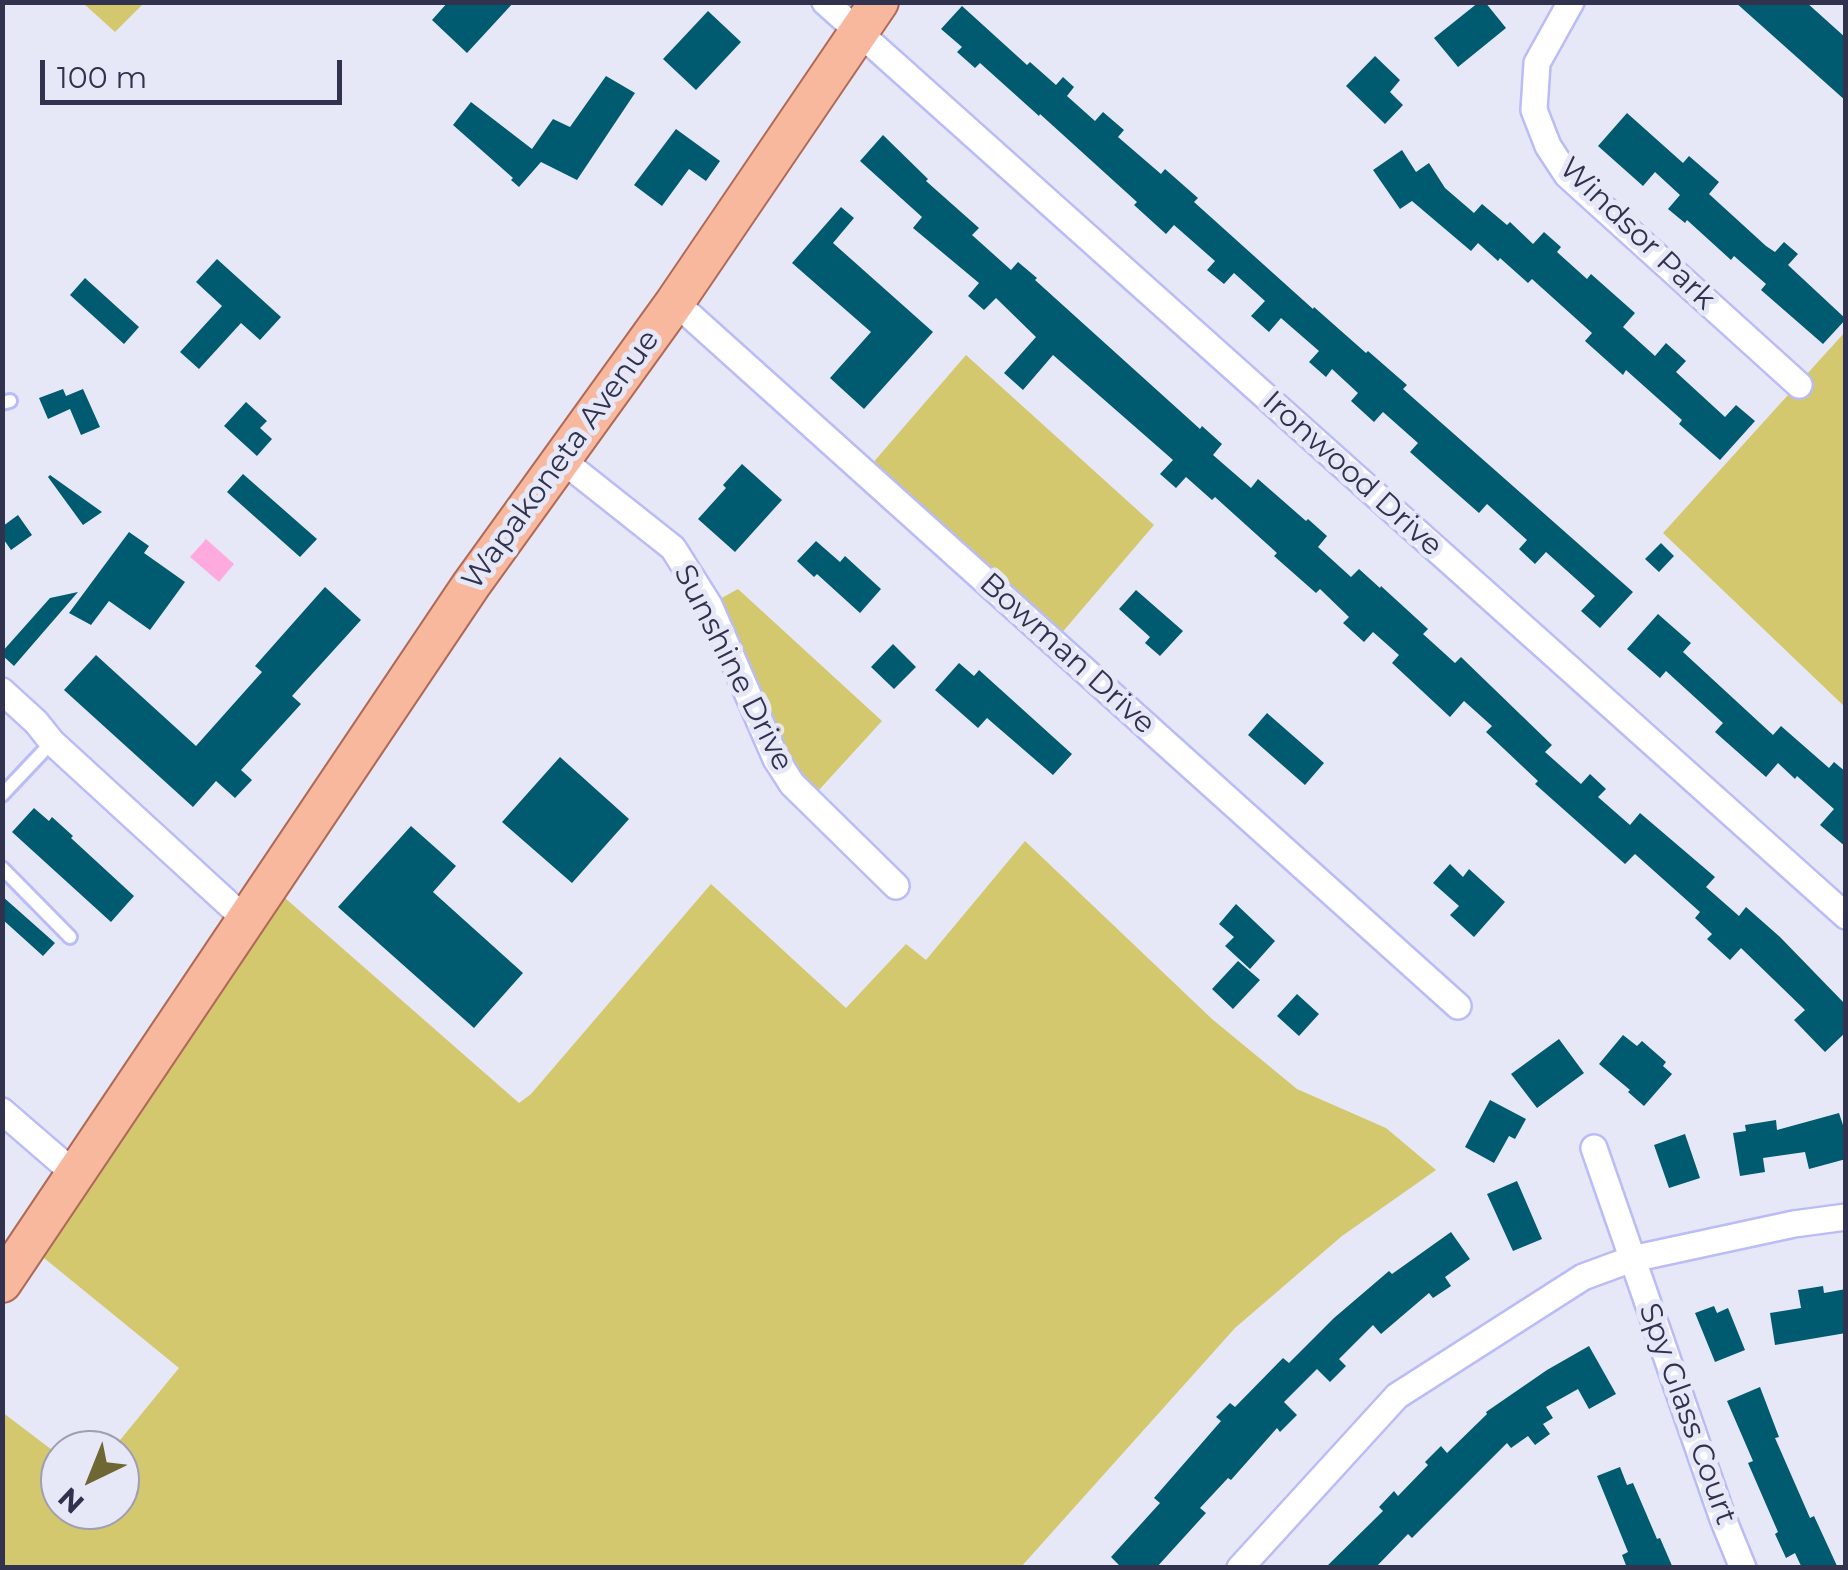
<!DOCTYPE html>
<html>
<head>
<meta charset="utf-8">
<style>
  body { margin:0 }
  #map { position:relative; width:1848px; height:1570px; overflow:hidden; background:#e7e8f7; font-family:Montserrat,sans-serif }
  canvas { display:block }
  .frame { position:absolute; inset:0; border:5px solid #31324e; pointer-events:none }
  .north { position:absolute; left:40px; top:1430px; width:100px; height:100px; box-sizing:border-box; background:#e7e8f7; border:2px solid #9e9fb3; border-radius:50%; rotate:223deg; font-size:28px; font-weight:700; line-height:40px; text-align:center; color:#31324e }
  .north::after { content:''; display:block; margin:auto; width:35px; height:45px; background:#6e6734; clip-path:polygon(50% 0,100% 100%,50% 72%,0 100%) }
  .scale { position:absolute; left:40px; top:60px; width:302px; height:45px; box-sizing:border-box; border:5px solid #31324e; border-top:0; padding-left:12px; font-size:30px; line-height:35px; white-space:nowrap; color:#31324e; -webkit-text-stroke:8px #e7e8f7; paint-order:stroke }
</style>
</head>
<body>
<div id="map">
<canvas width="1848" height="1570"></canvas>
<div class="frame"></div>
<div class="north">N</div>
<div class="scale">100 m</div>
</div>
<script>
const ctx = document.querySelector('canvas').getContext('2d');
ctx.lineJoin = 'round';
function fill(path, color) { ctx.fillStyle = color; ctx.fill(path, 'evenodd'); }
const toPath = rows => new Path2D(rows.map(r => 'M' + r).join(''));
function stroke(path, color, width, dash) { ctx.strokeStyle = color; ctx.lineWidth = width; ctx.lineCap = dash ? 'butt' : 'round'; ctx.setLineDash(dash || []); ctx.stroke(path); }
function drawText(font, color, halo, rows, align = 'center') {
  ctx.font = font + ' Montserrat,sans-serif'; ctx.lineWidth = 10; ctx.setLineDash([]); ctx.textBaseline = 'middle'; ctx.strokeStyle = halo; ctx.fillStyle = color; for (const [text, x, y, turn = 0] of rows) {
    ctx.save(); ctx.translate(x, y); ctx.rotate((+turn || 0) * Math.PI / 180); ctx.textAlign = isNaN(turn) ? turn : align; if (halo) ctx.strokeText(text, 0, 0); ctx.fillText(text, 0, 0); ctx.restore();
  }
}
fill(toPath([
  [83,3,144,3,115,32],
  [1845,332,1845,707,1663,533],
  [966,355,1154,525,1054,642,865,472],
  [738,589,882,721,808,802,709,605],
  [1025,841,1212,1019,1297,1089,1386,1128,1436,1170,1342,1236,1235,1328,1021,1567,3,1567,2,1412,60,1456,60,1510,120,1510,120,1450,102,1450,116,1445,179,1368,28,1245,269,884,519,1103,531,1094,711,884,846,1008,906,944,926,960]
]), '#d3c86e');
fill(toPath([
  [206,539,234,564,219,582,190,557]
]), '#feaade');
fill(toPath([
  [448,2,514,2,467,53,432,20],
  [1479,2,1485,2,1506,28,1458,67,1434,38],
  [1735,2,1806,2,1846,38,1846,101],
  [962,6,1027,65,1030,62,1056,85,1063,77,1074,87,1067,96,1095,121,1103,112,1124,130,1118,137,1161,174,1165,169,1198,198,1194,202,1313,309,1314,307,1366,353,1368,351,1407,385,1403,389,1633,592,1600,628,1581,611,1595,596,1546,552,1535,564,1519,549,1527,540,1487,504,1479,513,1429,469,1410,452,1418,443,1383,412,1374,422,1351,401,1358,393,1332,369,1326,377,1309,362,1319,351,1281,318,1269,332,1251,316,1265,301,1234,273,1224,284,1207,270,1215,261,1174,225,1166,234,1134,205,1137,202,1040,114,1039,116,980,63,975,68,957,52,962,47,941,29],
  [708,11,741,42,696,90,663,59],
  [1375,56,1400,80,1390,92,1403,105,1385,124,1346,86],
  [606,76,635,93,577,180,541,162,519,187,511,180,513,178,453,125,471,102,532,149,553,119,570,127],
  [1627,113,1683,163,1689,156,1719,182,1709,194,1766,246,1775,252,1784,242,1798,254,1788,265,1846,319,1823,344,1761,290,1766,284,1734,256,1731,260,1687,220,1685,223,1668,209,1680,195,1655,172,1643,186,1598,146],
  [676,129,720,161,706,181,689,169,662,206,634,185],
  [883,135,928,179,926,181,979,228,972,235,1011,270,1018,262,1037,278,1035,280,1200,429,1202,426,1222,444,1213,455,1251,488,1258,479,1306,521,1308,519,1327,536,1318,547,1351,577,1359,569,1380,588,1381,586,1428,629,1423,634,1455,663,1461,657,1552,745,1545,752,1581,784,1590,774,1606,789,1598,797,1630,825,1640,813,1715,877,1706,887,1739,916,1746,907,1780,937,1846,1005,1846,1032,1825,1052,1794,1020,1805,1010,1741,948,1730,960,1707,939,1712,934,1695,918,1700,912,1635,854,1625,864,1535,784,1538,781,1486,732,1492,726,1464,701,1450,717,1392,663,1399,655,1373,632,1364,642,1343,623,1349,617,1320,589,1316,593,1274,556,1277,553,1215,497,1212,500,1186,477,1176,488,1160,474,1173,460,1053,355,1023,390,1004,373,1036,337,996,298,984,310,968,296,979,283,913,228,922,217,860,161],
  [1402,150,1416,172,1429,163,1445,188,1474,213,1482,204,1507,225,1510,222,1533,244,1544,232,1561,247,1557,252,1587,279,1591,274,1635,313,1623,327,1655,356,1666,343,1686,361,1676,372,1725,417,1736,405,1755,421,1720,460,1679,424,1682,420,1626,370,1623,375,1585,341,1592,333,1532,279,1528,283,1500,258,1498,261,1478,243,1471,251,1412,201,1400,209,1373,170],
  [841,207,854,218,833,243,933,332,864,409,830,378,871,332,792,263],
  [217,259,281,317,260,340,241,323,199,369,180,352,222,306,196,282],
  [85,278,139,327,124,344,70,295],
  [63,389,66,396,83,389,100,427,81,435,70,409,48,419,39,398],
  [246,402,267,421,260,428,272,439,257,456,224,426],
  [742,464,782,500,735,552,698,519,726,488,723,485],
  [243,474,317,539,300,557,227,492],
  [50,475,102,512,83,525,48,477],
  [18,515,32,535,11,550,2,537,3,526],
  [129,532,149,546,144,553,185,582,150,630,109,601,91,625,69,613],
  [816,541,840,562,845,556,881,589,860,613,817,574,814,577,797,561],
  [1661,543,1674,556,1659,572,1645,559],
  [325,587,361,620,292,696,301,704,241,770,252,780,235,798,216,781,193,807,64,690,96,655,196,746,262,672,255,666],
  [1136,590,1183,631,1160,656,1145,643,1150,637,1119,609],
  [78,592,14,666,2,655,2,652,50,598],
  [1658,614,1691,643,1683,652,1773,735,1781,726,1829,768,1834,762,1846,772,1846,847,1820,825,1834,809,1797,776,1795,779,1778,763,1766,777,1715,732,1723,723,1666,671,1660,678,1627,649],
  [893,644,916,667,894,689,871,667],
  [959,663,974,676,979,670,1072,754,1053,775,987,718,978,728,935,690],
  [1267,713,1324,763,1305,785,1248,735],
  [560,757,629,819,572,883,502,822],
  [34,808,49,821,52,817,73,836,71,838,134,896,111,922,12,832],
  [411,826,456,866,433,892,523,973,474,1028,338,907],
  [1450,864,1463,877,1469,869,1505,902,1474,937,1450,915,1459,906,1433,883],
  [2,896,55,943,43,956,2,919],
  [1236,904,1275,941,1250,969,1225,946,1234,937,1219,924],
  [1238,961,1260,980,1233,1009,1212,989],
  [1297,994,1319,1014,1299,1036,1277,1016],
  [1623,1035,1637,1046,1642,1041,1666,1062,1663,1066,1672,1074,1644,1106,1628,1092,1630,1090,1599,1064],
  [1559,1039,1584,1073,1537,1108,1511,1074],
  [1490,1100,1526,1119,1515,1139,1509,1136,1494,1163,1465,1147],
  [1839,1113,1846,1134,1846,1159,1809,1169,1805,1152,1763,1158,1765,1172,1740,1176,1733,1133,1746,1131,1745,1125,1776,1120,1777,1130],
  [1685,1134,1700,1178,1669,1188,1654,1145],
  [1517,1181,1542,1239,1513,1251,1487,1194],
  [1451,1232,1470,1259,1445,1277,1451,1286,1433,1298,1429,1293,1381,1334,1373,1325,1339,1359,1346,1366,1330,1382,1317,1369,1284,1402,1297,1415,1280,1432,1277,1428,1231,1480,1228,1478,1200,1508,1206,1513,1156,1568,1122,1568,1111,1557,1160,1503,1154,1498,1221,1421,1216,1417,1230,1403,1235,1407,1283,1358,1289,1363,1334,1318,1389,1271,1392,1274],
  [1823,1286,1824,1293,1846,1289,1846,1333,1775,1345,1770,1313,1801,1308,1798,1290],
  [1714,1306,1717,1313,1728,1308,1745,1350,1715,1362,1695,1313],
  [1589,1346,1616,1394,1589,1409,1578,1389,1546,1407,1553,1418,1543,1424,1550,1434,1535,1445,1528,1436,1511,1448,1507,1443,1412,1538,1408,1534,1375,1568,1325,1568,1383,1511,1379,1507,1394,1491,1398,1496,1428,1465,1425,1462,1441,1446,1447,1453,1487,1414,1486,1412,1547,1370],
  [1760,1387,1779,1437,1775,1438,1810,1518,1814,1516,1838,1568,1802,1568,1795,1553,1786,1558,1775,1534,1778,1532,1748,1463,1753,1461,1727,1401],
  [1620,1467,1627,1485,1633,1483,1657,1539,1660,1538,1673,1568,1627,1568,1622,1555,1628,1552,1597,1476]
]), '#005a70');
const service = toPath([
  [2,403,10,401],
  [2,795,52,742],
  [2,868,70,937]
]);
const minor = toPath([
  [825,2,1846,916],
  [1571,2,1537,63,1534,110,1548,146,1567,175,1799,385],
  [675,302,1458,1006],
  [562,460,673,548,709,605,776,759,792,784,896,886],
  [2,691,36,722,52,742,245,919],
  [2,1111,76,1175],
  [1594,1148,1723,1519,1743,1568],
  [1240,1568,1397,1396,1583,1277,1632,1259,1794,1224,1846,1217]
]);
const primary = toPath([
  [2,1283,471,585,675,302,879,2]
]);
stroke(service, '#b9bcf6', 18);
stroke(minor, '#b9bcf6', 30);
stroke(primary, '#af6a57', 42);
stroke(service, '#fff', 12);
stroke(minor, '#fff', 25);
stroke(primary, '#f8b89d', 38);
drawText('30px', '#31324e', '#e7e8f7', [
  ["Windsor Park",1637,234,44],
  ["Wapakoneta Avenue",561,460,-54],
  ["Ironwood Drive",1352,474,42],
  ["Bowman Drive",1067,654,42],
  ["Sunshine Drive",733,668,63],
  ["Spy Glass Court",1687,1414,70]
]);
</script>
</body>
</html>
